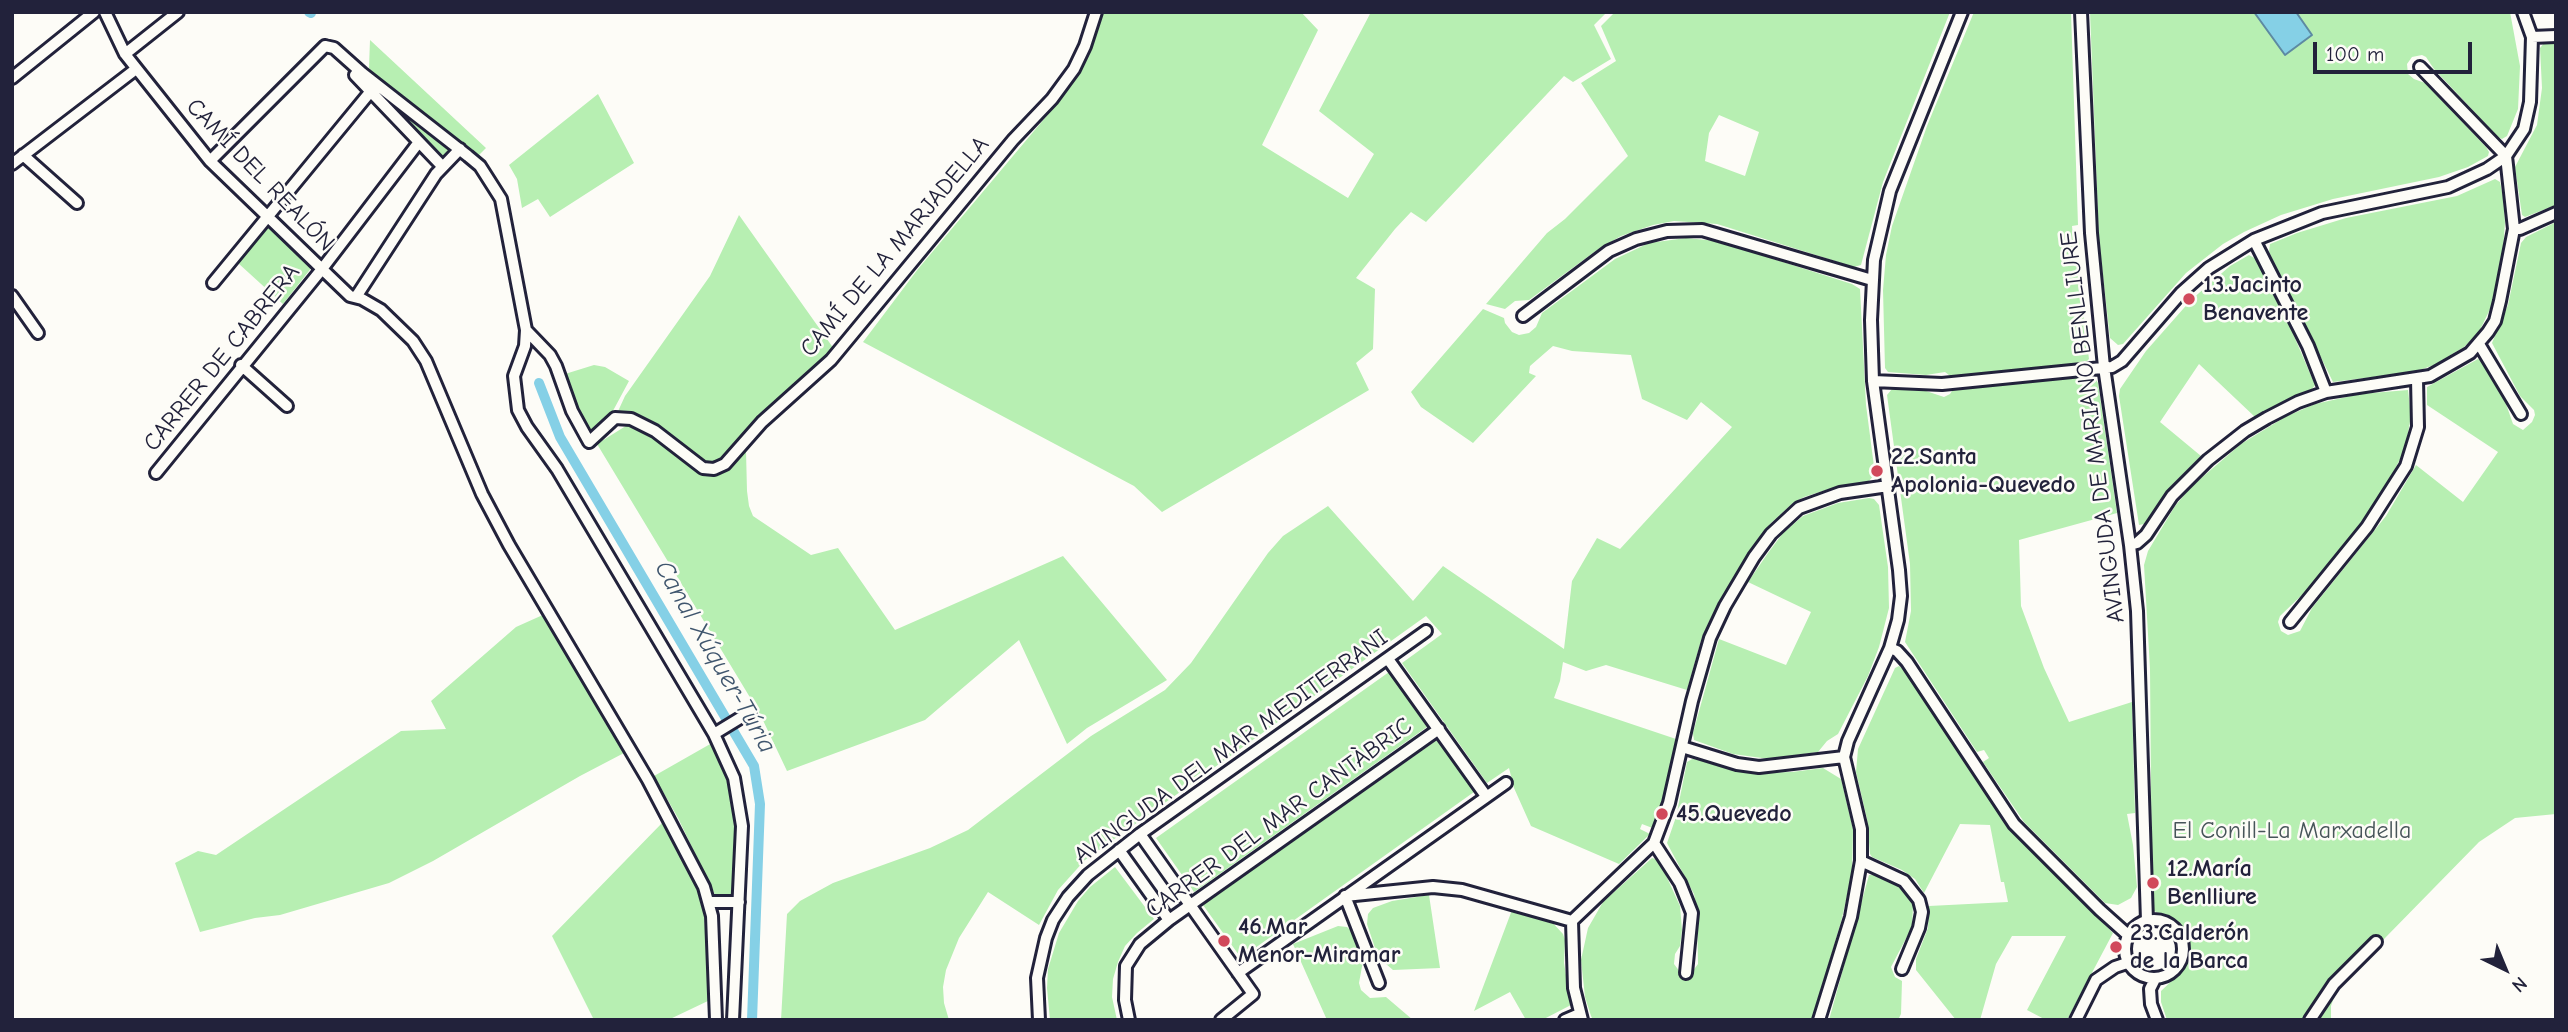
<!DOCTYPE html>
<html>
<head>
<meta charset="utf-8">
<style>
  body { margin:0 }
  #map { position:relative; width:2568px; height:1032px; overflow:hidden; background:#fdfcf7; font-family:"Comic Neue",sans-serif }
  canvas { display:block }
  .frame { position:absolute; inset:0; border:14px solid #22223b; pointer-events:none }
  .north { position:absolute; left:2470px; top:934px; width:70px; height:70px; -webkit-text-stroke:5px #fdfcf7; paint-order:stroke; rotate:137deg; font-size:19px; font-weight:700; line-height:28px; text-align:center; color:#22223b }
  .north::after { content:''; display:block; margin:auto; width:24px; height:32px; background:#22223b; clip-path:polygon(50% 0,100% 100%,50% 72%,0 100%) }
  .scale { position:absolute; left:2313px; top:42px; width:159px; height:32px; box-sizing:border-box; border:4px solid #22223b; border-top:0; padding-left:9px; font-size:21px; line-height:24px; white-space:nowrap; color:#22223b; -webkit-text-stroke:5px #fdfcf7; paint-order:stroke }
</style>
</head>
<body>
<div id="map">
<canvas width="2568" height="1032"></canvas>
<div class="frame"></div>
<div class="north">N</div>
<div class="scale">100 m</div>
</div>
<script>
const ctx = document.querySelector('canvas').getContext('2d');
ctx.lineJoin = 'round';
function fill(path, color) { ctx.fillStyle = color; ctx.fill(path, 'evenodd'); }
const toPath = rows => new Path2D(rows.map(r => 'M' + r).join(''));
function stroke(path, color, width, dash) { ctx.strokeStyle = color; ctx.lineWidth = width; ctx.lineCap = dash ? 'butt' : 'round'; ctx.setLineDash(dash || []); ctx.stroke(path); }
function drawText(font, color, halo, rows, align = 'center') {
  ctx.font = font + ' "Comic Neue",sans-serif'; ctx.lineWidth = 5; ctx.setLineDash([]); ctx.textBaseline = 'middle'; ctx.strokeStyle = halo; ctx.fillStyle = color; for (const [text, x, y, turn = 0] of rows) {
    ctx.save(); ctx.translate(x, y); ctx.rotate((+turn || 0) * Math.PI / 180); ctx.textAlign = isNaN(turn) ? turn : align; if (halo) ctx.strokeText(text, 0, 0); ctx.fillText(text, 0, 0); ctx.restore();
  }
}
fill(toPath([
  [1102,12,1301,12,1318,30,1262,145,1348,198,1374,154,1319,111,1371,12,1607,12,1594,25,1611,59,1573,82,1564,76,1426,222,1411,212,1395,229,1356,278,1375,289,1373,349,1356,363,1369,390,1162,512,1134,486,863,342,918,269,1055,106,1089,56],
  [1615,12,1950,12,1883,182,1861,265,1854,267,1717,224,1674,221,1653,225,1621,236,1597,250,1529,300,1515,301,1505,309,1486,304,1547,233,1565,219,1628,156,1581,83,1616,61,1601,26],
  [1719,115,1759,132,1745,176,1705,161,1709,133],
  [1974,12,2071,12,2078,225,2072,226,2073,237,2079,237,2080,247,2075,251,2089,359,2083,365,1953,378,1945,372,1926,375,1888,372,1885,368,1883,290,1886,255,1892,226,1927,126],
  [2090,12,2510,12,2520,66,2518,109,2507,136,2502,139,2498,137,2434,69,2426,57,2422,55,2412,57,2407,64,2408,74,2414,79,2425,83,2486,147,2489,152,2488,156,2468,167,2439,177,2333,199,2281,215,2244,232,2223,244,2186,273,2123,344,2118,345,2110,338,2099,241],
  [370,40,486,148,478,156,386,88,369,68],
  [2556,42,2556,205,2525,217,2522,215,2515,167,2537,125,2542,88,2540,48,2544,43],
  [362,73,453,150,439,163],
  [598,94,634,163,550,217,538,199,522,208,517,179,509,165],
  [2495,179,2500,182,2503,197,2505,222,2503,251,2492,305,2478,334,2464,347,2434,365,2414,372,2333,382,2269,252,2270,244,2297,233,2346,218,2457,196],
  [739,215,834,349,726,456,712,463,706,463,663,433,614,420,625,396,710,276],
  [2556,222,2556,814,2515,818,2479,842,2338,986,2331,1006,2331,1020,2167,1020,2161,1002,2161,991,2182,971,2188,960,2191,949,2188,937,2182,927,2174,920,2154,911,2152,907,2150,669,2144,565,2148,551,2175,506,2192,486,2241,444,2285,417,2315,404,2360,394,2408,390,2411,416,2405,450,2382,493,2365,518,2304,593,2280,616,2278,622,2281,631,2288,635,2300,631,2312,608,2386,516,2416,465,2463,502,2498,452,2427,405,2427,387,2478,359,2482,361,2505,401,2513,424,2523,430,2532,422,2535,415,2534,410,2520,396,2492,343,2508,305,2521,243,2526,237],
  [268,226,312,267,283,304,238,263],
  [1686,238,1717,241,1852,284,1860,289,1866,405,1875,474,1869,481,1829,489,1804,497,1793,503,1771,523,1748,553,1715,609,1702,637,1687,690,1606,665,1586,671,1563,662,1560,681,1554,698,1676,739,1668,784,1655,829,1642,824,1640,829,1650,834,1619,864,1531,826,1514,788,1509,768,1487,783,1402,663,1442,634,1426,616,1085,860,1058,890,1039,925,988,892,959,938,946,970,943,987,944,1003,949,1020,781,1020,787,914,800,901,833,883,930,848,968,830,1091,736,1165,690,1191,663,1268,553,1283,536,1328,506,1413,601,1443,566,1564,649,1572,581,1597,538,1620,549,1732,427,1701,402,1687,420,1642,399,1631,355,1572,351,1553,346,1530,366,1529,373,1536,376,1473,443,1421,407,1411,392,1483,309,1504,318,1505,323,1512,332,1519,335,1529,333,1536,327,1542,313,1615,259,1649,243],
  [2249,255,2256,259,2288,322,2315,385,2312,389,2255,417,2199,364,2160,422,2201,456,2171,486,2144,524,2139,525,2119,396,2120,389,2146,351,2191,300,2230,266],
  [594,365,605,367,629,381,607,422,594,434,590,433,572,399,565,374],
  [2082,374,2094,376,2098,383,2117,513,2019,540,2021,606,2044,668,2069,722,2132,702,2135,813,2127,814,2133,845,2137,887,2131,898,2118,905,2105,903,2024,822,1983,762,1989,758,1984,750,1977,752,1905,642,1911,611,1910,564,1887,395,1892,389,1926,391,1944,397,1950,394,1954,388],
  [629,424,642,427,713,474,726,471,746,451,747,491,749,506,753,516,811,555,838,548,895,630,1063,556,1167,680,1087,728,1067,744,1019,640,925,720,787,771,760,714,597,444],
  [1869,498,1874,499,1879,505,1888,567,1889,608,1879,647,1868,676,1838,734,1827,741,1818,752,1769,759,1733,754,1694,740,1693,733,1719,639,1786,665,1811,612,1748,582,1768,553,1783,533,1803,516,1838,503],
  [545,614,624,753,580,776,433,861,389,883,280,915,255,918,200,932,175,863,198,851,216,855,401,731,446,729,431,701,516,627],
  [1899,666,1903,669,2012,831,2113,933,2067,1020,2046,1020,2027,1010,2066,936,2012,936,1996,964,1980,1020,1956,1020,1916,970,1916,959,1928,928,1929,906,2008,902,2004,882,2001,882,1990,825,1960,824,1924,893,1915,879,1902,870,1872,857,1870,854,1867,819,1856,772,1858,749,1895,668],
  [1389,672,1427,727,1194,892,1156,838],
  [1437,740,1474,792,1241,958,1203,905],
  [712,743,728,777,733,808,736,868,733,899,717,899,678,818,654,776],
  [1694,758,1748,773,1792,772,1823,768,1841,779,1853,829,1852,874,1841,922,1812,1020,1593,1020,1591,1016,1585,997,1581,960,1588,928,1603,902,1652,858,1659,860,1680,906,1682,930,1680,946,1675,954,1674,964,1680,972,1685,973,1692,972,1698,964,1697,909,1694,894,1667,843,1676,817,1687,762],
  [662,823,679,847,698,884,703,900,710,1000,668,1020,594,1020,552,936],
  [1115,867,1154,919,1137,933,1125,946,1118,962,1113,979,1112,997,1117,1020,1050,1020,1047,988,1048,969,1059,933,1078,901,1090,887],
  [1869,875,1877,875,1897,884,1908,895,1913,905,1912,927,1891,967,1895,977,1902,981,1901,1014,1898,1020,1829,1020],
  [1429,895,1440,968,1393,970,1378,957,1367,924,1368,914,1373,908,1392,901],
  [1512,910,1551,921,1563,934,1565,940,1564,963,1571,1005,1542,1020,1526,1020,1510,992,1474,1011],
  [1338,926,1347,927,1354,933,1363,961,1359,983,1361,990,1370,998,1386,997,1413,1020,1327,1020,1293,944]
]), '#b7efb2');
const water = toPath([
  [2254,12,2296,12,2312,35,2285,55,2254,12]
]);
fill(water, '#85d0e6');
stroke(water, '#5d8aa2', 2);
stroke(toPath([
  [309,12,311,13],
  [539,383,560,437,754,766,760,804,752,1020]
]), '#85d0e6', 10);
const minor = toPath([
  [105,12,125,54,210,161,350,296,362,299,381,310,413,341,426,361,482,494,509,545,648,780,704,887,712,916,716,1020],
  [2081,12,2091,233,2104,367,2130,545,2137,611,2147,921],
  [2532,37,2556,36],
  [325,46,334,48,362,73,468,156,480,166,501,199,526,330,525,346,514,376,518,410,527,427,557,469,714,734,734,778,742,826,733,1020],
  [125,54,178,12],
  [2420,67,2506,156],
  [355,75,442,166],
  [12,78,94,12],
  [23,155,77,203],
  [210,161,325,46],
  [12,164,136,69],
  [2514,229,2520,229,2556,213],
  [2254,240,2308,346,2326,392],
  [213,283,371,91],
  [12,296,38,333],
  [356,297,436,174,460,149],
  [1523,316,1609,251,1636,239,1667,231,1702,230,1872,280],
  [526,330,550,355,556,366,572,411,589,442,615,418,631,419,655,431,703,468,714,469,725,464,762,422,831,360,1013,140,1052,99,1074,69,1085,46,1096,12],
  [2479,344,2521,414],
  [241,365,287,406],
  [1873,381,1942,384,2112,367,2122,361,2181,293,2209,268,2254,240,2322,213,2448,187,2487,169,2506,156],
  [156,473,322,269,419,142],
  [2130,545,2137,543,2146,535,2172,496,2208,460,2245,431,2267,418,2298,402,2326,392,2430,376,2470,353,2488,332,2495,321,2500,301,2514,229,2506,156,2524,129,2530,102,2532,37,2523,12],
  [2290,622,2367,527,2406,466,2418,427,2417,379],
  [1890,648,1897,651,1907,662,2014,824,2100,910,2128,935],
  [1388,659,1486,796],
  [714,734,750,712],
  [1682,747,1737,764,1759,767,1844,757],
  [1140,834,1253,994,1221,1020],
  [1654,843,1680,883,1692,913,1686,973],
  [1119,850,1169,920],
  [1861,861,1904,881,1919,900,1922,912,1919,928,1902,969],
  [709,902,739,902],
  '2125 949a29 29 0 1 1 58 0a29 29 0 1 1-58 0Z',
  [1572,921,1574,988,1582,1020],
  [1238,973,1506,783],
  [2155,979,2150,989,2151,1004,2157,1020],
  [1379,983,1345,896,1433,887,1462,890,1572,921,1654,843,1669,803,1692,701,1710,638,1725,606,1754,557,1771,534,1799,508,1840,493,1888,486],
  [1039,1020,1037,978,1046,938,1053,920,1068,897,1088,875,1140,834,1426,631],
  [1129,1020,1125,1000,1126,966,1140,944,1169,920,1439,729],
  [1565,1020,1579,1014],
  [1819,1020,1851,917,1861,861,1861,829,1844,757,1848,741,1890,648,1898,620,1901,596,1899,570,1873,381,1871,320,1874,260,1890,191,1962,12],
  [2076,1020,2096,980,2115,967,2127,963],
  [2310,1020,2334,984,2376,942]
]);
stroke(minor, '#22223b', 16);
stroke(minor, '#fdfcf7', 10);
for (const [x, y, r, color] of [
  [2189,299,7,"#d1495b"],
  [1877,471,7,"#d1495b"],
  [1662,814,7,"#d1495b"],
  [2153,883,7,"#d1495b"],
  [1224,941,7,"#d1495b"],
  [2116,947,7,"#d1495b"]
]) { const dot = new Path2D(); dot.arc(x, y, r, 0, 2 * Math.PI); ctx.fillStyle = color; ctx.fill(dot); stroke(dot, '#fdfcf7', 2.5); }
drawText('24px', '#22223b', '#fdfcf7', [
  ["CAMÍ DEL REALÓN",260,175,46],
  ["CAMÍ DE LA MARJADELLA",895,247,-50],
  ["CARRER DE CABRERA",222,358,-51],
  ["AVINGUDA DE MARIANO BENLLIURE",2093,427,-97],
  ["AVINGUDA DEL MAR MEDITERRANI",1231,747,-36],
  ["CARRER DEL MAR CANTÀBRIC",1279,818,-36]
]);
drawText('bold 24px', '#22223b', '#fdfcf7', [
  ["13.Jacinto",2203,285],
  ["Benavente",2203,313],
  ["22.Santa",1891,457],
  ["Apolonia-Quevedo",1891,485],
  ["45.Quevedo",1676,814],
  ["12.María",2167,869],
  ["Benlliure",2167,897],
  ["46.Mar",1238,927],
  ["Menor-Miramar",1238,955],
  ["23.Calderón",2130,933],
  ["de la Barca",2130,961]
], 'left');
drawText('24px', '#475559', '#fdfcf7', [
  ["El Conill-La Marxadella",2292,831]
]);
drawText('italic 26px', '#40566e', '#fdfcf7', [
  ["Canal Xúquer-Túria",715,657,60]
]);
</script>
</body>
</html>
